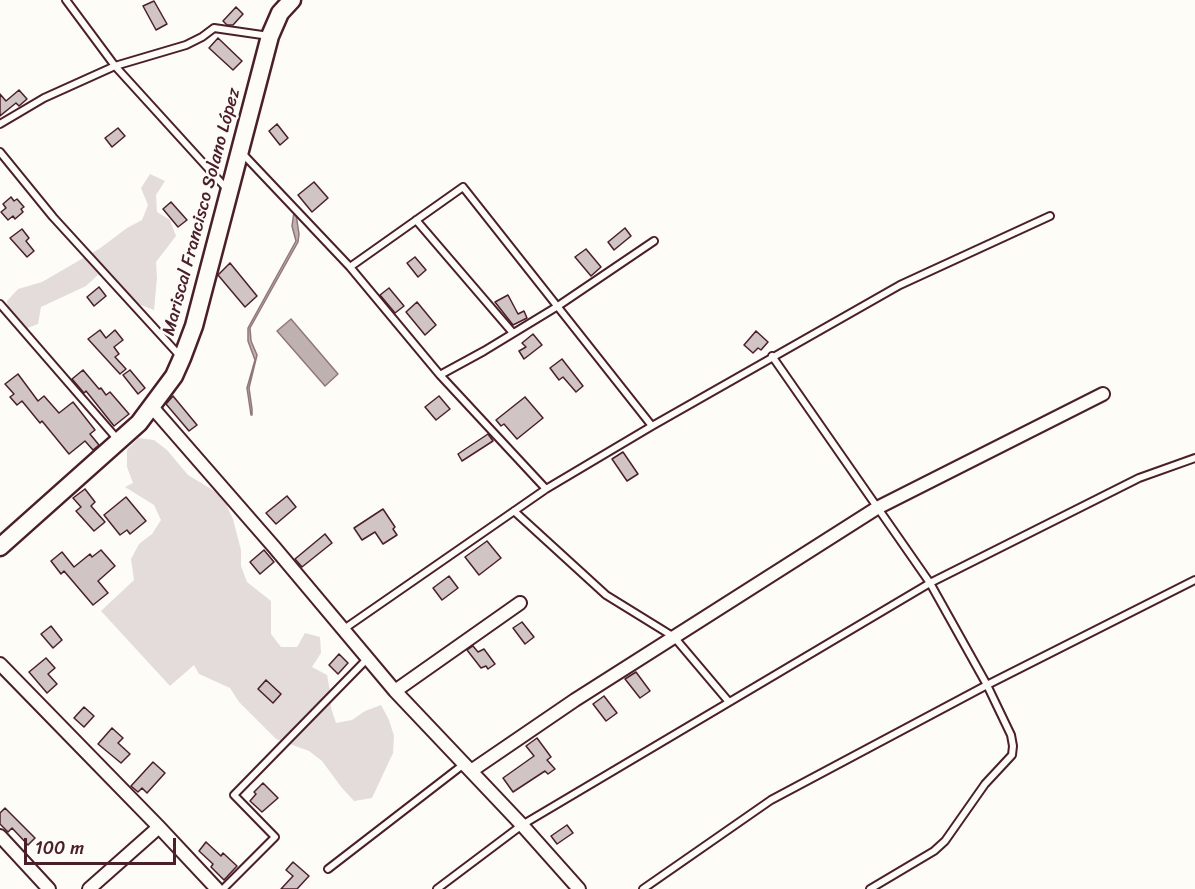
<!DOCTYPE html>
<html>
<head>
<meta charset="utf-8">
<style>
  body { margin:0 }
  #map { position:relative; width:1195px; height:889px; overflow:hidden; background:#fdfcf7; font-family:Sriracha,sans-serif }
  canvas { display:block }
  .scale { position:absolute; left:24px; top:838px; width:152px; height:27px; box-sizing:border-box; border:3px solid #4a1f2b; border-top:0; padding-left:8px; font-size:18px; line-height:21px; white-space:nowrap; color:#4a1f2b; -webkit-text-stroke:4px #fdfcf7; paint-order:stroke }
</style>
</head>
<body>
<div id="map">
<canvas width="1195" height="889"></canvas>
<div class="scale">100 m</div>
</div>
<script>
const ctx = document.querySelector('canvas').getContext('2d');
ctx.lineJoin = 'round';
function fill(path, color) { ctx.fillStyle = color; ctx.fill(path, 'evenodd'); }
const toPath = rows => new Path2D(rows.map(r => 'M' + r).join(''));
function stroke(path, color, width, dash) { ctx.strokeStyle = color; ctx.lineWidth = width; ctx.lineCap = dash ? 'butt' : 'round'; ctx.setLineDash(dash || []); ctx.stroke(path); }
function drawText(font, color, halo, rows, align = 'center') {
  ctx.font = font + ' Sriracha,sans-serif'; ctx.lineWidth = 5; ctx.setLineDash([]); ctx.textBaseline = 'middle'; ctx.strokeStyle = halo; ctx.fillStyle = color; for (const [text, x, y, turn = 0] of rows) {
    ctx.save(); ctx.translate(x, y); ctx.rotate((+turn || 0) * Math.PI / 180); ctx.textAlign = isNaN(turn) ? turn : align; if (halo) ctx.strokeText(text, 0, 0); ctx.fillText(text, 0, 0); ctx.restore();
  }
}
fill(toPath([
  [150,174,165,181,156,195,157,212,170,220,176,236,156,262,157,278,154,310,138,304,124,294,114,280,98,275,86,286,41,307,38,324,22,330,9,318,7,301,18,289,42,282,99,249,127,228,142,220,148,205,141,188],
  [138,438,154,440,167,450,188,475,216,492,226,504,233,519,241,550,241,566,247,582,271,601,271,634,281,647,297,647,305,633,320,637,321,653,312,667,327,675,330,691,331,708,336,723,352,720,365,711,381,705,389,720,394,736,393,753,372,798,354,801,342,788,322,761,309,751,276,739,239,702,230,688,199,674,194,665,170,686,101,611,134,580,131,559,139,544,152,534,161,520,154,505,125,487,133,483,127,467,127,450]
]), '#e3dcda');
const water = toPath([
  [294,212,296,214,299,234,298,242,250,328,251,341,257,355,249,388,252,409,252,415,251,415,247,388,255,360,248,341,248,328,296,241,292,226,294,212],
  [291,319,338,374,325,386,277,331,291,319]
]);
fill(water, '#c0b1b1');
stroke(water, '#91777b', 1.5);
const building = toPath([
  [154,1,167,24,156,30,143,6,154,1],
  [236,7,243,14,233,25,227,25,223,21,236,7],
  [218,38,242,61,233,70,209,48,218,38],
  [19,90,27,99,19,106,16,103,0,116,0,94,6,101,19,90],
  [277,124,288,138,280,145,269,131,277,124],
  [118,128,125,136,112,147,105,138,118,128],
  [314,182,328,198,312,212,298,195,314,182],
  [11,197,14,201,17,199,24,207,21,209,23,212,15,219,13,216,8,220,1,212,6,208,3,204,11,197],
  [171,202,187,220,178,227,163,209,171,202],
  [625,228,631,236,614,250,608,242,625,228],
  [22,229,29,238,26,241,34,251,27,257,10,238,22,229],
  [586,249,601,267,591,276,575,257,586,249],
  [415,257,426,270,418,277,407,263,415,257],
  [230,263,257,296,245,307,218,275,230,263],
  [99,287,106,296,94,306,87,297,99,287],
  [389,288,404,306,395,313,380,295,389,288],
  [508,295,518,314,524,311,527,318,513,325,495,302,508,295],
  [417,302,436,325,425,335,406,312,417,302],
  [100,330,106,338,115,330,123,340,114,347,119,354,115,357,126,369,120,374,88,339,100,330],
  [756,331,768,342,761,350,758,348,753,353,744,345,756,331],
  [533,334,542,345,524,359,519,351,526,347,522,343,533,334],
  [562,359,583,386,576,392,563,377,559,380,550,368,562,359],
  [83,370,99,389,101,388,106,395,110,392,129,414,114,426,86,391,84,393,72,379,83,370],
  [130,370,145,388,138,394,123,375,130,370],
  [18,374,38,401,44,396,59,413,73,402,95,430,90,434,99,445,93,450,85,441,69,454,42,421,40,423,22,401,17,405,10,397,14,394,5,384,18,374],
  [173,396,197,425,189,431,166,404,173,396],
  [439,396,450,409,436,420,425,407,439,396],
  [525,397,543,418,517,439,504,424,501,426,496,420,525,397],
  [488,434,493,441,462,461,458,454,488,434],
  [623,452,638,474,627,481,612,459,623,452],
  [85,489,95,502,91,506,105,522,94,531,76,511,81,507,73,498,85,489],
  [287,496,296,507,276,524,266,513,287,496],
  [126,497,146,521,130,534,127,530,120,535,104,515,126,497],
  [383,509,395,527,393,529,397,535,383,544,375,532,362,540,354,528,383,509],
  [325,534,332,543,302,567,295,559,325,534],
  [487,541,501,558,479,575,465,557,487,541],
  [101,550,115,566,98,581,108,593,93,605,64,571,61,574,51,561,62,552,74,567,90,554,92,557,101,550],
  [264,550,274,562,260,574,250,562,264,550],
  [449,576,458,588,442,600,433,588,449,576],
  [522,622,534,637,525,644,513,628,522,622],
  [51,626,62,640,53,648,41,634,51,626],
  [473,646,478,652,484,649,495,664,488,669,486,666,481,668,467,650,473,646],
  [339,654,348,663,338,674,329,665,339,654],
  [46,658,55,668,48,674,57,684,47,693,29,672,46,658],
  [636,672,650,691,640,698,625,679,636,672],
  [266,680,281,694,273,703,258,689,266,680],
  [604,696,617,713,606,721,593,704,604,696],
  [84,707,94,716,84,727,74,718,84,707],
  [112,728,123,738,118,743,130,754,121,763,98,744,112,728],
  [537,738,551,757,547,760,555,769,548,774,545,771,513,792,503,778,534,756,526,746,537,738],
  [153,762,165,773,147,793,142,788,138,792,131,786,153,762],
  [263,783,278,798,262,812,250,801,256,794,254,792,263,783],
  [5,808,35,838,28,845,12,828,8,832,0,824,0,813,5,808],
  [567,825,573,833,557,844,551,836,567,825],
  [206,842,221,856,223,853,237,866,224,880,211,867,213,864,199,851,206,842],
  [293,862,309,876,297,889,281,889,293,876,286,870,293,862]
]);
fill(building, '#d0c5c4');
stroke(building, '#4a1f2b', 1.5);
const lane = toPath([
  [66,0,115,66,226,188],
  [0,124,44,98,115,66,186,45,202,37,214,28,269,36],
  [0,152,53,217,180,356],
  [242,153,350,267,440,375,546,489],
  [416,220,513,333],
  [350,267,463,187,652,426],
  [0,304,119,441],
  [772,356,930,583,987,685,1011,735,1013,746,1012,755,985,784,945,841,934,851,870,889],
  [440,375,484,351,558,306,654,241],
  [514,511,606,595,674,637,729,702],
  [344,629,546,489,652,426,900,285,1050,216],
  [328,869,464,764],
  [223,889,275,837,234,795,368,658],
  [437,889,522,825,930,583,1139,478,1195,458],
  [643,889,771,800,987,685,1195,580]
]);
const street = toPath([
  [152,407,274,547,395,691,522,825,579,889],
  [0,664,159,827,217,889],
  [395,691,520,603],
  [471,771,575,700,877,508,1103,394],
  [0,836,49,889],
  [89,889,159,827]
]);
const secondary = toPath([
  [0,547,139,423,174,376,182,358,194,326,270,36,280,13,292,0]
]);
stroke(lane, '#4a1f2b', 10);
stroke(street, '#4a1f2b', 16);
stroke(secondary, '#4a1f2b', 21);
stroke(lane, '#fdfcf7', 6);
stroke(street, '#fdfcf7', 12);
stroke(secondary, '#fdfcf7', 16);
drawText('18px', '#4a1f2b', '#fdfcf7', [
  ["Mariscal Francisco Solano López",202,212,-75]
]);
</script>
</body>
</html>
